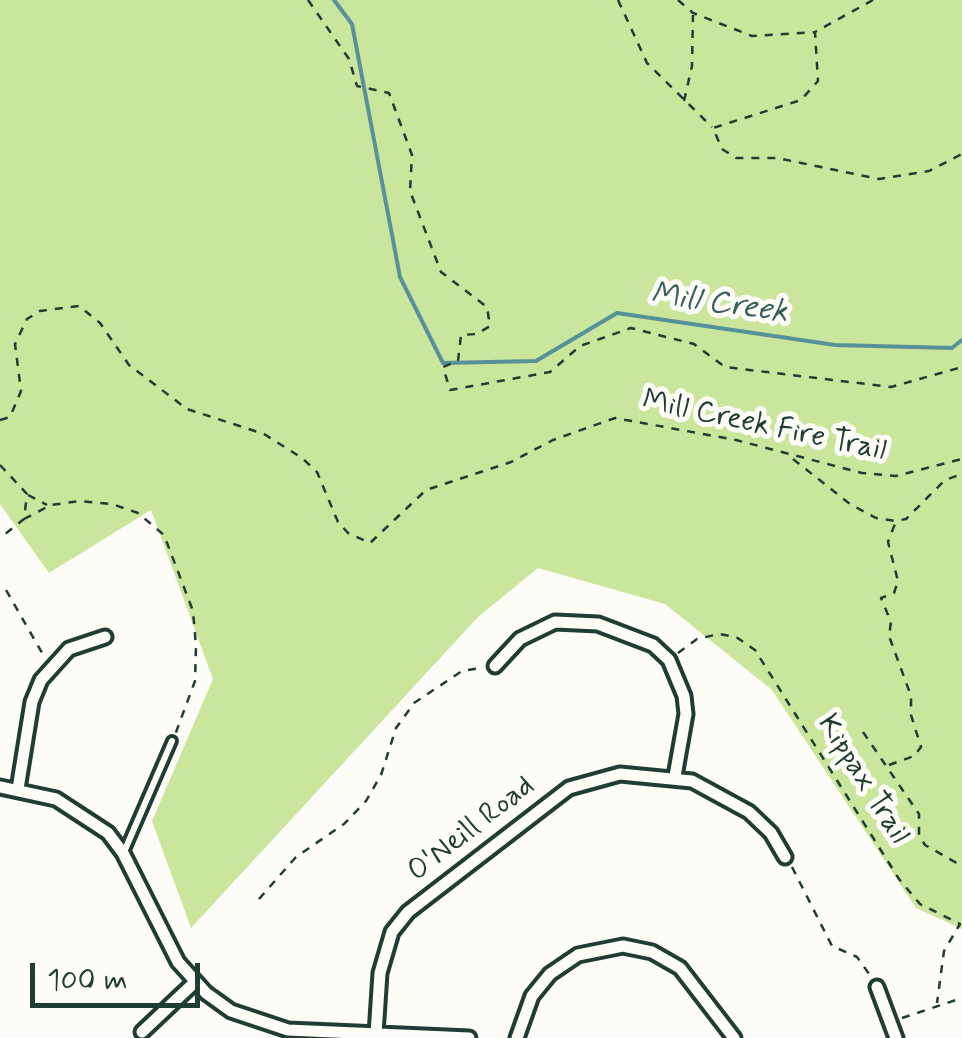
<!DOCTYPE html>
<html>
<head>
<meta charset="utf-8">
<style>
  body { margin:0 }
  #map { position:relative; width:962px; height:1038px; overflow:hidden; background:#fdfcf7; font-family:Mynerve,sans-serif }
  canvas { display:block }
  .scale { position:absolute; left:30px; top:963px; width:170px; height:45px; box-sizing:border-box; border:5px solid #1f3d34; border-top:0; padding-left:12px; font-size:30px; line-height:35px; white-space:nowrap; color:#1f3d34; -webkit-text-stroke:8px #fdfcf7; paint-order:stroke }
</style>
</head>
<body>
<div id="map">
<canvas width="962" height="1038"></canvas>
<div class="scale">100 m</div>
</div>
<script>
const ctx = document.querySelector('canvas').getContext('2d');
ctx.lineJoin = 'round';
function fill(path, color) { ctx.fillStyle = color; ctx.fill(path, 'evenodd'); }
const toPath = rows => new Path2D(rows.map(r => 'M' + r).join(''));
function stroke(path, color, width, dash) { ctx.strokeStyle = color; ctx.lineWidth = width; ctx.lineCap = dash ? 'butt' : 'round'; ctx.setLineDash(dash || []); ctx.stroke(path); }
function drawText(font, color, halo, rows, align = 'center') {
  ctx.font = font + ' Mynerve,sans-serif'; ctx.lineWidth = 10; ctx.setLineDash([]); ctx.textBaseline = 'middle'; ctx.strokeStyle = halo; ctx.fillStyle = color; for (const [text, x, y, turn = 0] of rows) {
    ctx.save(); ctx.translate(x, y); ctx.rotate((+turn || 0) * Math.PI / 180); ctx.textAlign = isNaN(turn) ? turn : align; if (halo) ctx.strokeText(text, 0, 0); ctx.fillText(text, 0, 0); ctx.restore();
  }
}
fill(toPath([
  [0,0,962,0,962,929,916,908,772,690,665,604,538,568,478,617,191,928,152,821,213,679,151,510,49,573,0,504]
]), '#cae69d');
stroke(toPath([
  [334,0,352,24,400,277,443,363,536,361,617,313,835,345,952,348,962,340]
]), '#579199', 4);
const service = toPath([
  [124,852,172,741]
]);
const minor = toPath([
  [495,666,520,639,555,622,598,624,653,645,669,660,684,696,686,714,675,776],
  [0,787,56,799,108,833,123,853,178,962,206,993,231,1011,288,1030,469,1038],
  [18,789,32,702,41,680,69,649,105,637],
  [877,987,896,1038],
  [142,1032,195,982],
  [376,1034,380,973,392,932,408,912,569,788,620,774,692,781,749,812,771,833,785,857],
  [517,1038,532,996,550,974,578,955,623,946,652,952,680,968,734,1038]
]);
stroke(service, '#1f3d34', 14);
stroke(minor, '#1f3d34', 19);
stroke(toPath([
  [308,0,349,59,357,86,389,93,412,155,410,191,441,272,487,307,490,326,477,334,461,335,458,361,443,367,450,390,550,372,580,346,631,328,694,344,725,367,891,387,962,367],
  [618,0,647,63,712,127],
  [678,0,693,13,752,36,815,32],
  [873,0,815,32,818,81,801,100,713,128,722,149,736,158,777,158,879,179,929,171,962,154],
  [684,101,692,66,693,15],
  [0,420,10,417,21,391,15,344,27,319,40,311,79,306,100,323,129,365,187,409,264,434,302,458,317,472,338,522,348,533,370,543,426,490,511,462,553,440,615,418,736,440,862,473,896,476,962,459],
  [793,459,850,504,876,518,896,521,906,519,945,480,962,474],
  [0,465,27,494,24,519,0,538],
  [28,495,47,505],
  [24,519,51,505,80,501,112,504,138,513,164,535,193,611,196,646,195,681,175,735],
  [6,590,45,658],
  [678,653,697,639,719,634,736,637,755,650,899,879,920,904,960,924,944,951,937,1003],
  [863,732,919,814,919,835,925,845,962,866],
  [889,765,914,756,921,747,911,715,911,696,889,636,891,622,881,598,894,593,898,581,888,542,896,521],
  [792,867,832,946,857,957,872,978],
  [259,899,296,857,344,824,366,801,381,775,396,728,414,703,462,671,481,668],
  [902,1018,962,998]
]), '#1f3d34', 2.5, [8, 8]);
stroke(service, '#fdfcf7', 6);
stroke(minor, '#fdfcf7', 11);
drawText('30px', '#1f3d34', '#fdfcf7', [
  ["Mill Creek Fire Trail",764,427,12],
  ["Kippax Trail",862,780,58],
  ["O'Neill Road",472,830,-38]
]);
drawText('italic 32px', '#36605e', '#fdfcf7', [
  ["Mill Creek",719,305,8]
]);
</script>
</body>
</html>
